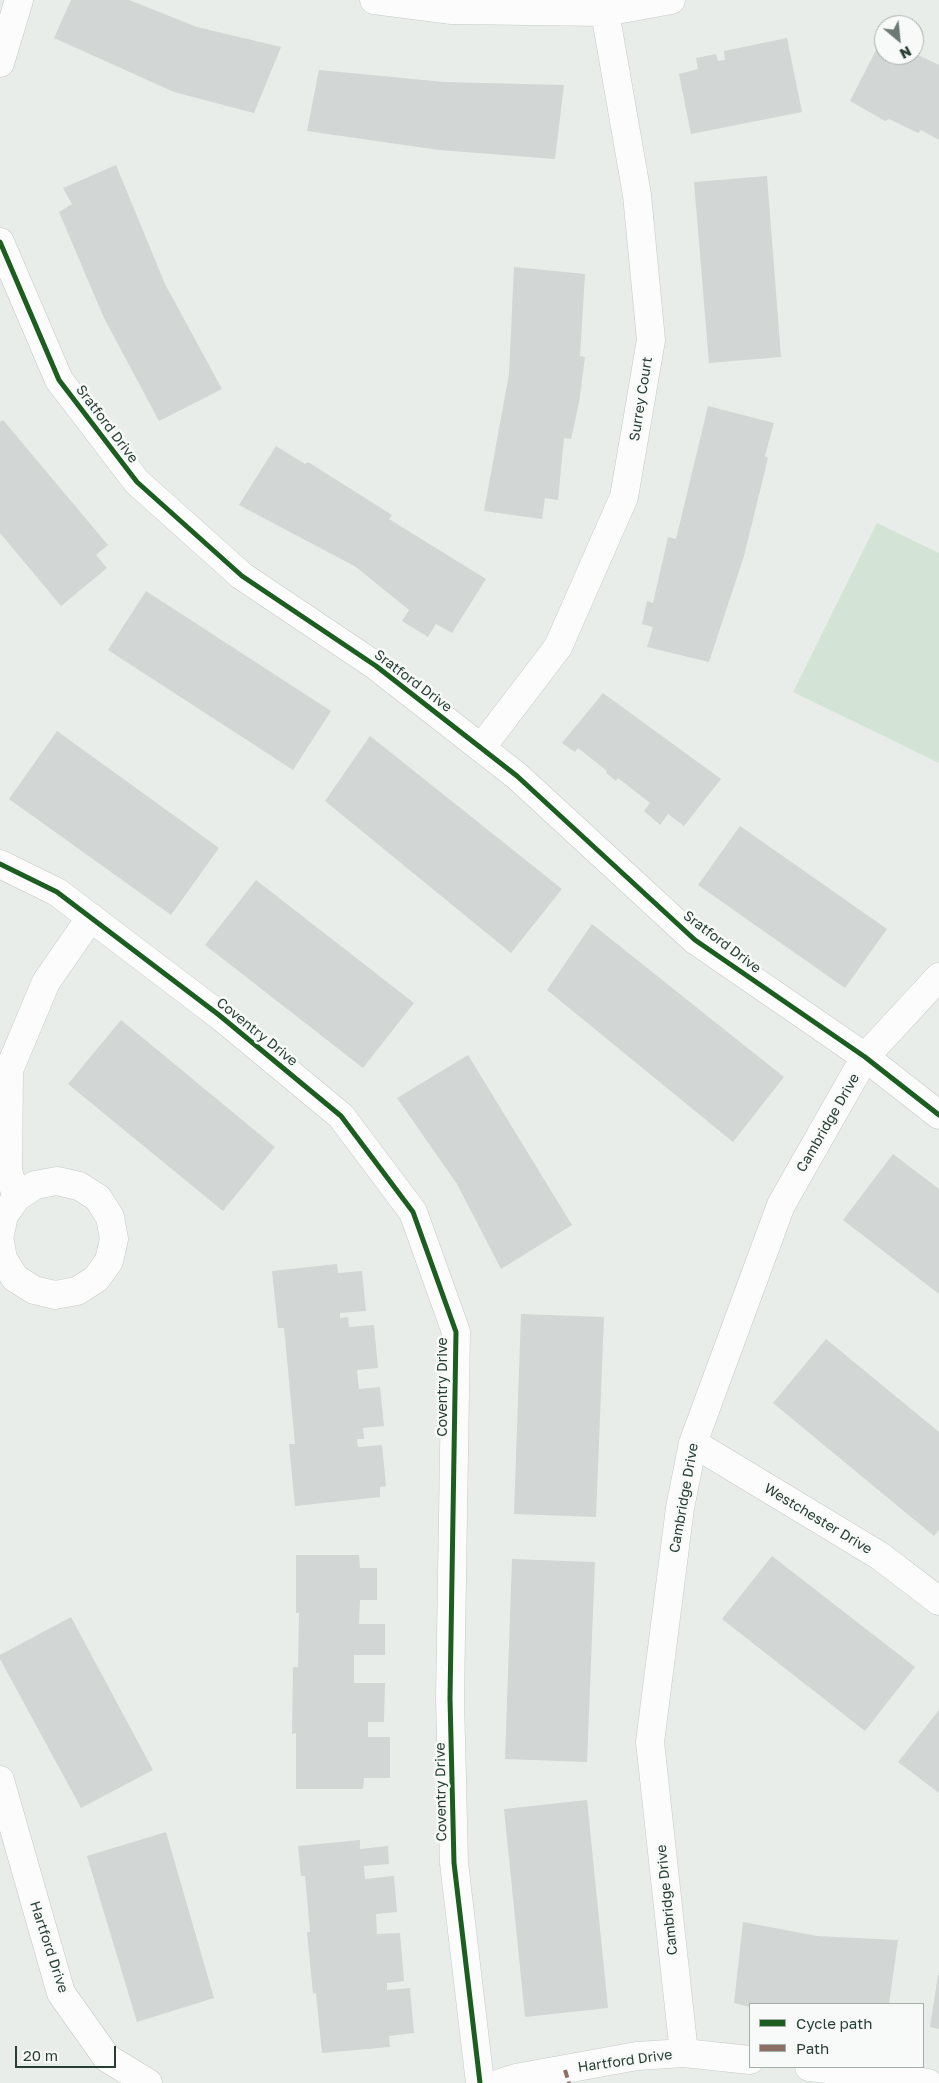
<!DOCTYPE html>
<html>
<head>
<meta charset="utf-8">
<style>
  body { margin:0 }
  #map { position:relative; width:939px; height:2083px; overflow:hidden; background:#e8edea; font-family:"Golos Text",sans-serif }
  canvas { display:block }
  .legend { position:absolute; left:749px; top:2003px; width:175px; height:65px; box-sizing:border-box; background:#f7faf8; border:1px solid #a4afaa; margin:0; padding:6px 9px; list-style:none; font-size:15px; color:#273e34 }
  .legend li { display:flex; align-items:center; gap:10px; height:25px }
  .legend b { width:25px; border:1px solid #a4afaa }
  .north { position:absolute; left:874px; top:15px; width:50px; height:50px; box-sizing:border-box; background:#f7faf8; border:1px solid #a4afaa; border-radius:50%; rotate:152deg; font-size:14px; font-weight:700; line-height:20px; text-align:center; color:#273e34 }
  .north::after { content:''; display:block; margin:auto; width:18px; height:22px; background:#6b7b74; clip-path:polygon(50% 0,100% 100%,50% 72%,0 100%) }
  .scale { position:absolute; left:15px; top:2046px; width:101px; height:22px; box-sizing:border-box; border:2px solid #273e34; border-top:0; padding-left:6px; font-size:15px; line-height:18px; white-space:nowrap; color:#273e34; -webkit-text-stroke:4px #f7faf8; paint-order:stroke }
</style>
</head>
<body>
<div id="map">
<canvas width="939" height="2083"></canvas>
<ul class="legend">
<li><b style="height:6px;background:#1b5e20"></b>Cycle path</li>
<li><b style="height:6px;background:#8d6e63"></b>Path</li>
</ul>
<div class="north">N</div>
<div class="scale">20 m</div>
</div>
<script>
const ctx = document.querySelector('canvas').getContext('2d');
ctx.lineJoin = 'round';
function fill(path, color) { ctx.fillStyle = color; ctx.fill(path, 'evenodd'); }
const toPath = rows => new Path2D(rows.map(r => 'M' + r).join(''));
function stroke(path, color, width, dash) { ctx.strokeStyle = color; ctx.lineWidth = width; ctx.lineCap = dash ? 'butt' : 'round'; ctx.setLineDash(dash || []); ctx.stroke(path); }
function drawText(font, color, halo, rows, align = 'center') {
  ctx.font = font + ' "Golos Text",sans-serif'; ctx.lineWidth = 5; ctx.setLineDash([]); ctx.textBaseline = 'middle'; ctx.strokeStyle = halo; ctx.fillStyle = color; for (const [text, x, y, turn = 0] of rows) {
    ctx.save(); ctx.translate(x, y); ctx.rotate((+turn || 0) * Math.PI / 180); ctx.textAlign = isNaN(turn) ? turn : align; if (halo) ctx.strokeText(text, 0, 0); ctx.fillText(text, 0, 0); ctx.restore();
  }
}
fill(toPath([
  [877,523,939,553,939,763,793,692]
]), '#d3e4d6');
fill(toPath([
  [71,0,129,0,197,27,281,47,254,113,174,92,54,38],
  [787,38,802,112,691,134,679,74,698,69,696,58,716,54,718,61,725,60,724,51],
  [876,50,884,53,884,55,894,56,914,55,914,53,939,65,939,140,921,130,918,133,889,119,885,121,850,101],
  [319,70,444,82,564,85,555,159,439,150,307,131],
  [116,165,165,284,222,389,159,421,104,318,59,212,72,204,63,188],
  [767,176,781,357,709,363,694,182],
  [514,267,585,274,580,356,585,357,579,403,571,439,564,438,558,500,545,498,542,519,484,511,509,374],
  [708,406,774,423,765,456,768,458,744,556,709,662,647,647,653,627,642,624,647,601,653,603,668,537,676,539],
  [3,420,108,545,96,555,107,568,61,606,0,533,0,422],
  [276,446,305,464,308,462,392,515,389,519,486,579,452,633,436,624,428,637,402,621,409,610,356,567,239,505],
  [146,591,331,711,293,770,108,650],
  [603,693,721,779,684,826,668,814,660,825,644,811,650,803,618,778,616,781,606,773,607,771,578,748,575,752,562,743],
  [57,731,219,848,171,915,9,799],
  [370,736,562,889,511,953,325,801],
  [740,826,887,929,845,988,698,885],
  [256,880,414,1003,363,1068,205,945],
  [592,924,784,1077,733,1142,547,990],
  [121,1020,275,1147,223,1211,68,1084],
  [468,1055,572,1225,501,1269,457,1184,397,1098],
  [893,1154,939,1189,939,1294,843,1220],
  [337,1264,338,1273,362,1271,366,1311,340,1313,340,1318,348,1317,349,1327,374,1325,378,1368,357,1370,359,1389,380,1387,384,1426,363,1428,364,1439,357,1439,358,1447,382,1445,386,1486,380,1487,380,1497,295,1506,289,1444,295,1444,284,1328,278,1328,272,1271],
  [521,1314,604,1317,596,1517,514,1514],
  [826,1339,939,1432,939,1530,934,1536,773,1403],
  [296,1555,359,1555,360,1568,377,1568,377,1600,360,1600,359,1624,385,1624,385,1655,354,1655,354,1683,385,1683,384,1722,368,1722,368,1737,390,1737,390,1778,364,1778,363,1789,296,1789,296,1733,292,1734,293,1667,298,1667,299,1613,296,1613],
  [772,1556,915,1667,865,1731,722,1619],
  [512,1559,595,1562,587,1762,505,1759],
  [71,1617,153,1770,81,1808,0,1659,0,1655],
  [939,1710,939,1793,898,1762],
  [587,1800,608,2008,525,2017,504,1809],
  [166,1832,214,1998,137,2022,87,1856],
  [360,1840,360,1849,388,1846,389,1864,364,1866,365,1879,394,1876,397,1912,376,1914,377,1934,400,1933,404,1981,387,1983,387,1990,410,1988,414,2033,389,2036,390,2047,322,2053,316,1993,313,1994,307,1932,310,1932,305,1876,301,1876,298,1846],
  [743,1922,817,1936,898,1940,889,2004,750,2004,750,2007,734,2003],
  [938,1975,939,1975,939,2029,930,2027]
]), '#d2d6d4');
const minor = toPath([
  [374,0,452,10,605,12,671,0],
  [0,63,19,0],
  [0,242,59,380,137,482,242,576,376,666,517,776,695,940,865,1057,939,1115],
  [481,748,558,647,624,497,651,340,637,195,605,12],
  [0,864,57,892,219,1015,341,1116,413,1212,456,1332,450,1698,454,1863,480,2083],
  [17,1197,8,1172,9,1070,46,982,91,917],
  [0,1234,4,1215,17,1197,35,1185,57,1181,79,1186,98,1198,110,1217,114,1239,109,1261,96,1279,77,1291,55,1295,34,1290,15,1278,3,1259,0,1242],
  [693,1443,880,1556,939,1601],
  [0,1780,61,1993,107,2058,148,2083],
  [684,2053,650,1742,680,1508,693,1443,781,1205,865,1057,939,977],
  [809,2067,873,2074,928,2083],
  [500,2083,516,2078,637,2056,684,2053,750,2060]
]);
stroke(minor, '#c5cac7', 29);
stroke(minor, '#fcfcfc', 28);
stroke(toPath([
  [565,2070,569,2083]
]), '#8d6e63', 4, [8, 4]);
stroke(toPath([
  [0,242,59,380,137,482,242,576,376,666,517,776,695,940,865,1057,939,1115],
  [0,864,57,892,219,1015,341,1116,413,1212,456,1332,450,1698,454,1863,480,2083]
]), '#1b5e20', 5);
drawText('14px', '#273e34', '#f7faf8', [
  ["Surrey Court",641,399,-81],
  ["Sratford Drive",107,424,53],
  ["Sratford Drive",413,681,37],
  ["Sratford Drive",722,942,37],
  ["Coventry Drive",257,1032,39],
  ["Cambridge Drive",828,1123,-60],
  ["Coventry Drive",443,1387,-90],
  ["Cambridge Drive",684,1498,-80],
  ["Westchester Drive",818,1519,31],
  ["Coventry Drive",441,1792,-91],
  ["Cambridge Drive",667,1900,-96],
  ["Hartford Drive",49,1947,72],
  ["Hartford Drive",625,2061,-8]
]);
</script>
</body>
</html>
